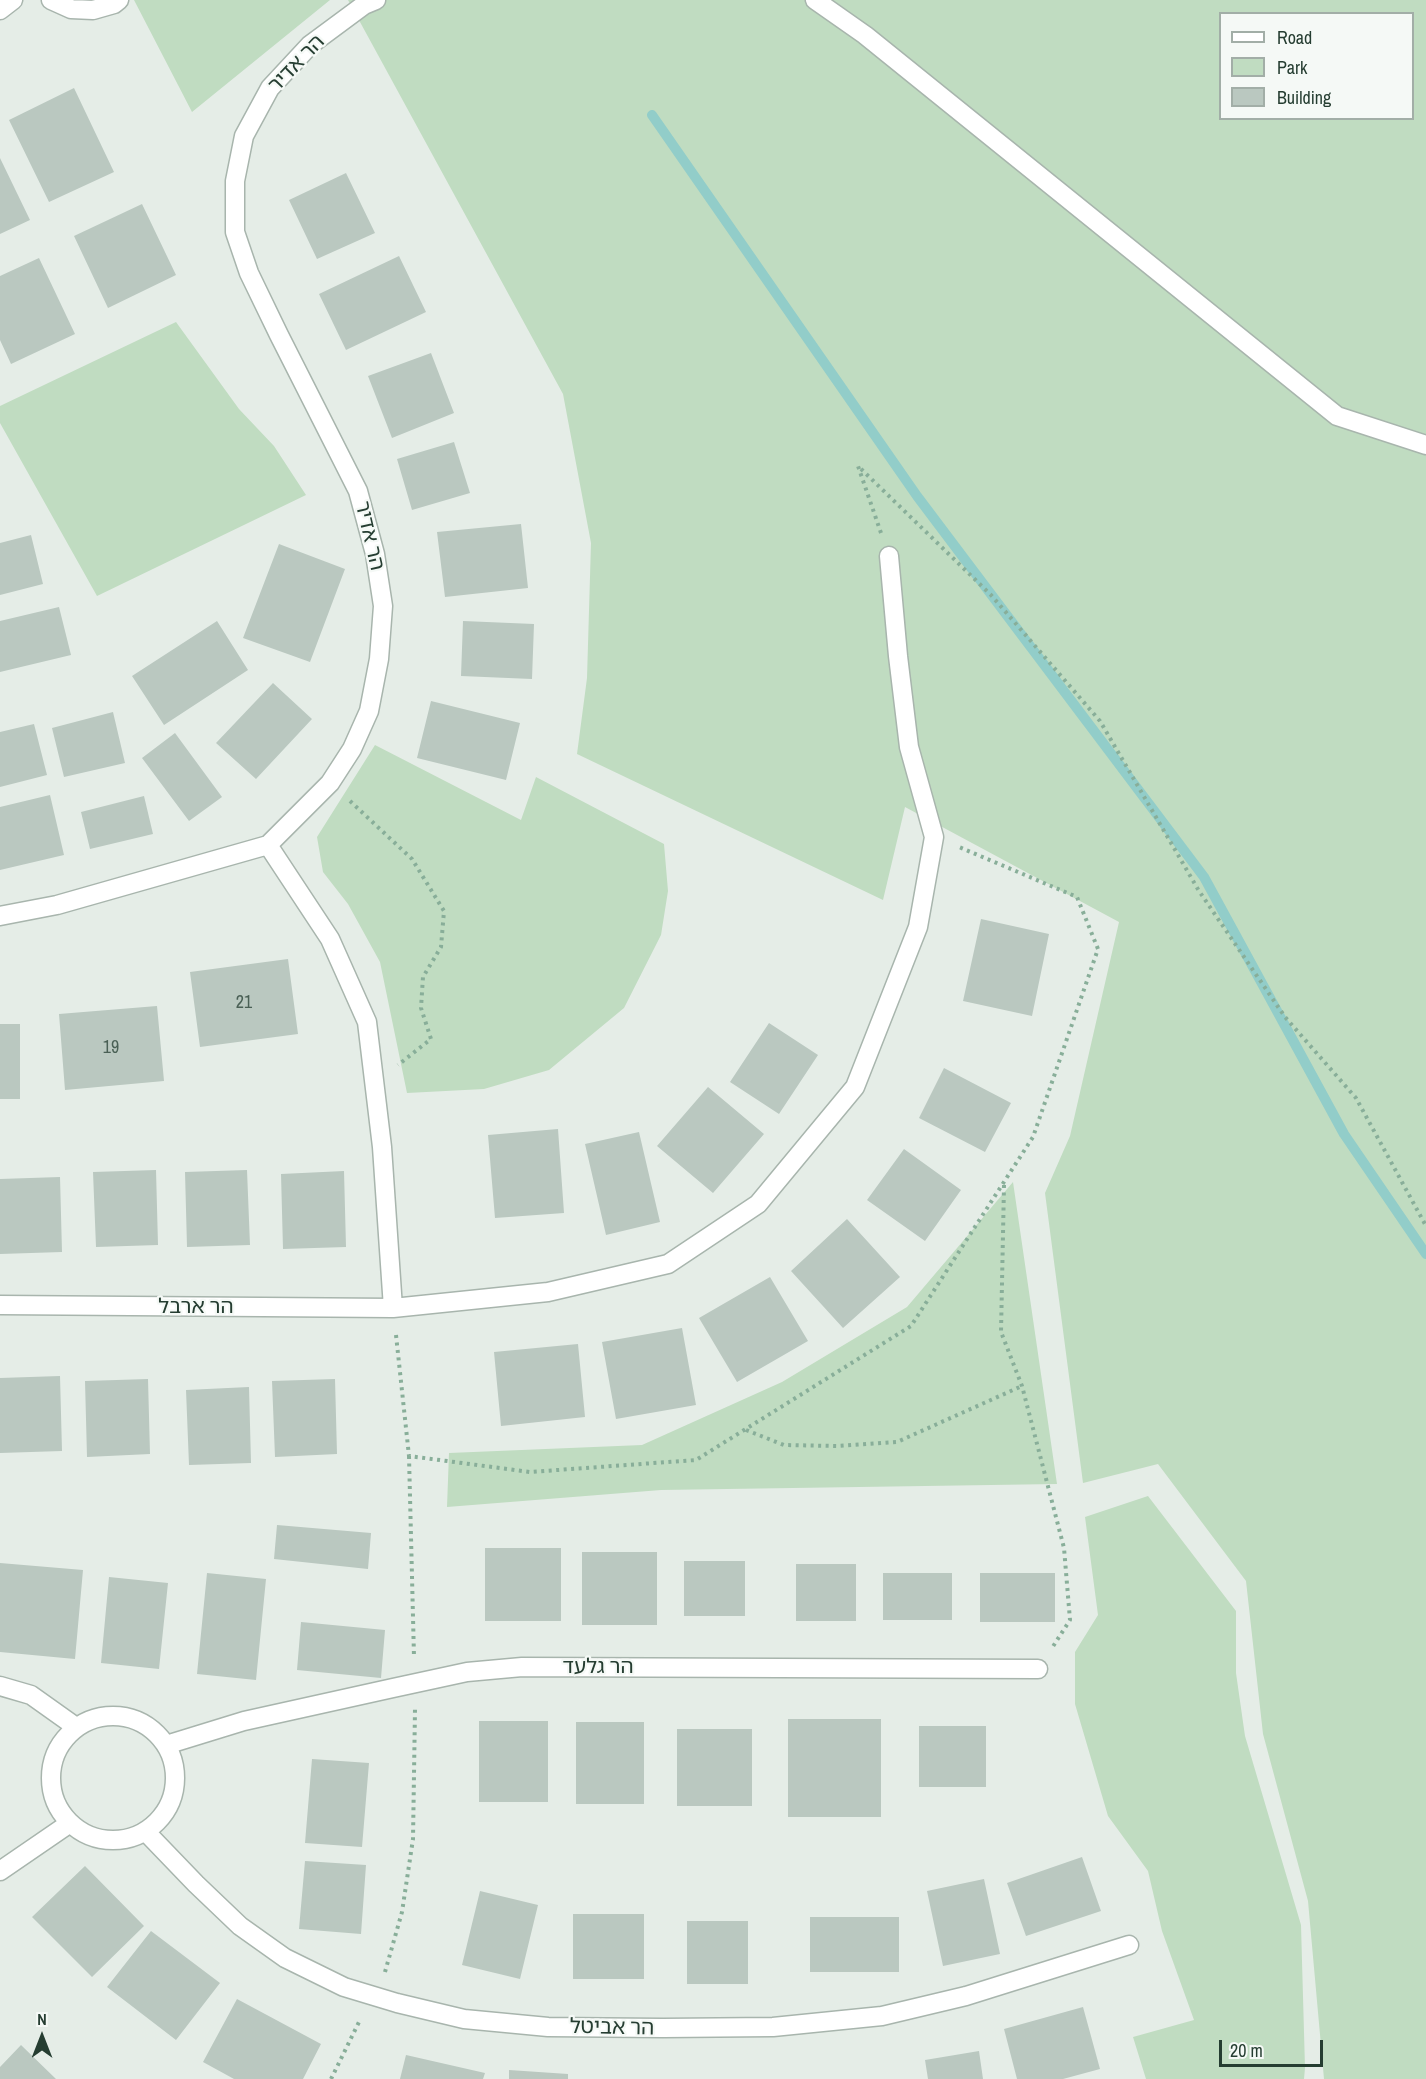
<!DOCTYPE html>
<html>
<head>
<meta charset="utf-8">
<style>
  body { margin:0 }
  #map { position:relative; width:1426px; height:2079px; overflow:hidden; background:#e5ede7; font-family:"Archivo Narrow",sans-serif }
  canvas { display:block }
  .legend { position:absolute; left:1219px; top:12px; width:195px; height:108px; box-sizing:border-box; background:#f5f9f6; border:2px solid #a2aea7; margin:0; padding:8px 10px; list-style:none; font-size:18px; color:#253d31 }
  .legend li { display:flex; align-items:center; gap:12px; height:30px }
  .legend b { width:30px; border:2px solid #a2aea7 }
  .north { position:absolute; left:12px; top:2007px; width:60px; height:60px; -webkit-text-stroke:4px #f5f9f6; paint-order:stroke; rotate:0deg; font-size:16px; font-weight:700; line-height:24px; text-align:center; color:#253d31 }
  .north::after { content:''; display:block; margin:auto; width:21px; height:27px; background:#253d31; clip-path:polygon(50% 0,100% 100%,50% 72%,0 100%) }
  .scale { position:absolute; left:1219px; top:2040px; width:104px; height:27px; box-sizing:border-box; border:3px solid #253d31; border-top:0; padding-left:8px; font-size:18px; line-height:21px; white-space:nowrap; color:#253d31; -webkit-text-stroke:4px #f5f9f6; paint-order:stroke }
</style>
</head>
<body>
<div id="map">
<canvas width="1426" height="2079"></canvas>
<ul class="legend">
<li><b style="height:8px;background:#fff"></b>Road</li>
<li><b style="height:16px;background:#c0dcc1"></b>Park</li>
<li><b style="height:16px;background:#bac8c0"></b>Building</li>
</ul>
<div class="north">N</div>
<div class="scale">20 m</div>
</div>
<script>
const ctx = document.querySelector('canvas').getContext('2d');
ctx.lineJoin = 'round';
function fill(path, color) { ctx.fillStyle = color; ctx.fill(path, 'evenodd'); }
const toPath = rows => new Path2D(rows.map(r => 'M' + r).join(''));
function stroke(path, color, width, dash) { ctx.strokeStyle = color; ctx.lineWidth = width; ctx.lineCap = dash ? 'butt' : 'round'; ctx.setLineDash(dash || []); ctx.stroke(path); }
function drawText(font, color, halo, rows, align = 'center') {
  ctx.font = font + ' "Archivo Narrow","Noto Sans Hebrew",sans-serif'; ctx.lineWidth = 4.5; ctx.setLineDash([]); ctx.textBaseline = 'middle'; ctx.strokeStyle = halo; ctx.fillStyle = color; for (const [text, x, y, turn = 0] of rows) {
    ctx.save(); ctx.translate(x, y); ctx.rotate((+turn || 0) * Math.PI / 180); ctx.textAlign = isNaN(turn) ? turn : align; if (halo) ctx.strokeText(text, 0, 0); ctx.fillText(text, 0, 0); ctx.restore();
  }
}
fill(toPath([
  [134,0,330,0,192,112],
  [348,0,1426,0,1426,2079,1324,2079,1308,1901,1263,1734,1246,1581,1158,1464,1083,1483,1045,1193,1070,1136,1119,922,905,807,883,900,577,754,587,678,591,543,563,394],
  [1220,14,1412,14,1412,118,1220,118],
  [176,322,239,409,274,446,306,495,97,596,0,423,0,406],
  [375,745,521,820,536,777,664,844,668,891,661,935,624,1008,549,1070,484,1089,407,1093,380,962,348,904,323,872,317,837],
  [1013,1182,1057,1484,661,1490,447,1507,449,1453,642,1445,782,1382,907,1307],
  [1148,1496,1236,1611,1236,1673,1245,1736,1301,1925,1305,2068,1304,2079,1146,2079,1133,2037,1194,2020,1162,1931,1148,1871,1108,1816,1075,1704,1075,1652,1098,1615,1085,1517]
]), '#c0dcc1');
stroke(toPath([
  [652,115,917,496,1204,877,1344,1134,1426,1254]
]), '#92cdc9', 10);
fill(toPath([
  [74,88,114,172,49,202,9,120],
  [0,158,30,220,0,234],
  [346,173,375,233,317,259,289,200],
  [142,204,176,275,108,308,74,236],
  [399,256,426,312,346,350,319,294],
  [39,258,75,334,11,364,0,340,0,276],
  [431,353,454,413,392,438,368,376],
  [454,442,470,493,412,510,397,459],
  [521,524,528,588,445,597,437,532],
  [31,535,43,584,0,595,0,543],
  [279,544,345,569,310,662,243,638],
  [59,607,71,655,0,672,0,621],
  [217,621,248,670,164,725,132,676],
  [463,621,534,624,532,679,461,676],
  [273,683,312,719,256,779,216,743],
  [431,701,520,723,506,780,417,758],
  [113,712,125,763,64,777,52,728],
  [34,724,47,775,0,787,0,732],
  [175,733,222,797,189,821,142,758],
  [50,795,64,855,0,870,0,807],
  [144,796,153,834,90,849,81,812],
  [981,919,1049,934,1032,1016,963,1001],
  [288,959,298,1034,200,1047,190,972],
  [157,1006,164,1081,65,1090,59,1014],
  [769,1023,818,1055,779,1114,730,1082],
  [0,1024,20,1024,20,1099,0,1099],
  [944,1068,1011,1103,985,1152,919,1118],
  [708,1087,764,1134,713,1193,657,1146],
  [558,1129,564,1213,495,1218,488,1135],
  [639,1132,660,1222,606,1235,585,1144],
  [904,1149,961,1190,925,1241,867,1200],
  [156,1170,158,1245,96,1247,93,1172],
  [247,1170,250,1245,187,1247,185,1172],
  [344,1171,346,1247,283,1249,281,1174],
  [60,1177,62,1252,0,1254,0,1179],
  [847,1219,900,1277,843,1328,791,1271],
  [770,1277,808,1341,737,1382,699,1318],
  [682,1328,696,1405,616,1419,602,1342],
  [578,1344,585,1417,501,1426,494,1352],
  [60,1376,62,1451,0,1453,0,1378],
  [148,1379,150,1454,87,1457,85,1381],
  [335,1379,337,1454,275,1457,272,1381],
  [249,1387,251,1463,189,1465,186,1390],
  [277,1525,371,1533,368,1569,274,1559],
  [485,1548,561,1548,561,1621,485,1621],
  [582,1552,657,1552,657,1625,582,1625],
  [684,1561,745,1561,745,1616,684,1616],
  [0,1563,83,1570,75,1659,0,1652],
  [796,1564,856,1564,856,1621,796,1621],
  [207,1573,266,1579,256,1680,197,1674],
  [883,1573,952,1573,952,1620,883,1620],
  [980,1573,1055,1573,1055,1622,980,1622],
  [109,1577,168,1583,159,1669,101,1663],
  [301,1622,385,1630,381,1678,297,1670],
  [788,1719,881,1719,881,1817,788,1817],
  [479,1721,548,1721,548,1802,479,1802],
  [576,1722,644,1722,644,1804,576,1804],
  [919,1726,986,1726,986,1787,919,1787],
  [677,1729,752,1729,752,1806,677,1806],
  [312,1759,369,1763,362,1847,305,1843],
  [1082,1857,1101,1911,1026,1936,1007,1883],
  [305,1861,366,1865,361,1934,299,1929],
  [85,1866,144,1926,92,1977,32,1917],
  [984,1879,1000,1954,943,1966,927,1891],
  [480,1891,538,1905,520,1979,462,1965],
  [573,1914,644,1914,644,1979,573,1979],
  [810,1917,899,1917,899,1972,810,1972],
  [687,1921,748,1921,748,1984,687,1984],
  [151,1931,220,1983,176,2040,107,1987],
  [237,1999,321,2044,303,2079,234,2079,203,2062],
  [1083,2007,1100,2069,1063,2079,1017,2079,1004,2029],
  [21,2045,56,2079,0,2079,0,2067],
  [979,2051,983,2079,928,2079,925,2060],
  [406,2055,485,2073,483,2079,400,2079],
  [509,2070,568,2074,568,2079,509,2079]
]), '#bac8c0');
const minor = toPath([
  [51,0,71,9,93,10,114,4,119,0],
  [815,0,865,35,1337,416,1426,445],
  [0,10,13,0],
  [268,845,330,939,367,1022,382,1147,393,1308],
  [0,916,57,905,268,845,330,783,352,749,369,711,379,659,383,606,375,554,358,491,279,335,249,273,235,232,235,181,244,136,270,88,310,45,364,5,376,0],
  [0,1305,393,1308,548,1292,668,1264,758,1204,855,1087,918,927,934,837,909,747,898,656,889,556],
  [0,1686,31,1695,76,1727],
  '51 1778a62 62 0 1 1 124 0a62 62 0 1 1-124 0Z',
  [166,1745,244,1721,393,1688,467,1672,522,1667,1038,1669],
  [145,1831,196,1884,240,1926,285,1958,344,1987,397,2003,464,2019,548,2027,663,2028,773,2027,882,2016,966,1996,1129,1945],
  [0,1871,70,1823]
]);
stroke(minor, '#a8b5ad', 21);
stroke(toPath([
  [881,533,858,466,991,595,1100,721,1199,891,1285,1017,1356,1098,1426,1226],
  [350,801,412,859,444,911,441,947,423,977,421,1008,431,1039,398,1065],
  [1004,1185,1001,1332,1022,1386,1064,1548,1070,1620,1052,1648],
  [396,1335,409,1456,530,1472,696,1460,911,1326,1033,1137,1098,949,1077,897,959,847],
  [746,1430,784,1445,838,1446,897,1442,1022,1386],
  [409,1456,414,1657],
  [385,1972,402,1912,413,1839,415,1709],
  [331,2079,360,2020]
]), '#88ae99', 4, [3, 4.5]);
stroke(minor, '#fff', 18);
drawText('18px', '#4a6055', null, [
  ["21",244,1003],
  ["19",111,1048]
]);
drawText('21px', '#253d31', '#f5f9f6', [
  ["הר אדיר",297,64,-46],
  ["הר אדיר",369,536,77],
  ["הר ארבל",196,1307],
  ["הר גלעד",598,1667],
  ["הר אביטל",612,2028,1]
]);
</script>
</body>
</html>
